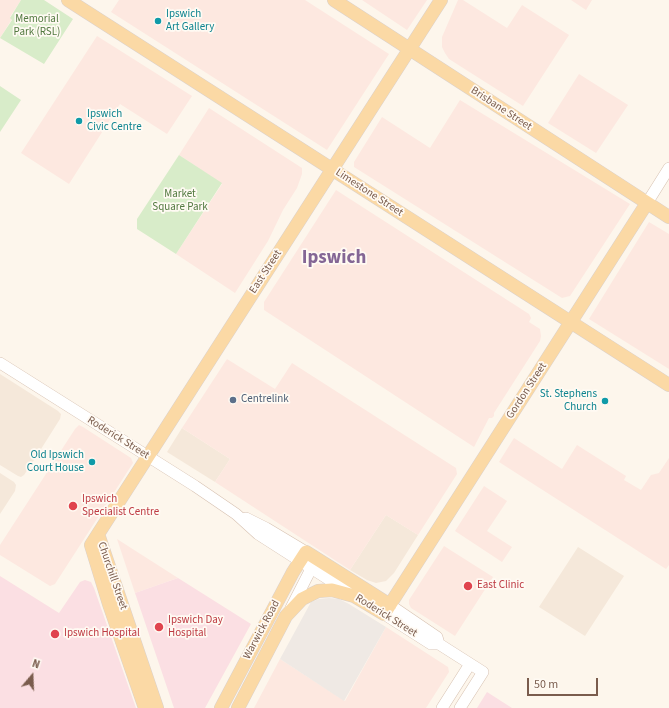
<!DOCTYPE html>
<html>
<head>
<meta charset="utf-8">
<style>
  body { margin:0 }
  #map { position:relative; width:669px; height:708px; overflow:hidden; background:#fdf6ec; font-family:"Source Sans 3",sans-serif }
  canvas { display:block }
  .north { position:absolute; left:12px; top:656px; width:40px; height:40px; -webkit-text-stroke:3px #fffaf3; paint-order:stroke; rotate:19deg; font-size:11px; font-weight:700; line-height:16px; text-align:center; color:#7a5c4d }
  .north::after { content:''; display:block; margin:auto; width:14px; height:18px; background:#7a5c4d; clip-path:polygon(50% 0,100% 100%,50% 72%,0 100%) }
  .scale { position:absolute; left:527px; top:678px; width:71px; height:18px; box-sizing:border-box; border:2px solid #7a5c4d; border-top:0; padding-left:5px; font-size:12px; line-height:14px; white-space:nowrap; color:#7a5c4d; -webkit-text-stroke:3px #fffaf3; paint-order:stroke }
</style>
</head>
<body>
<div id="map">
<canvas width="669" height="708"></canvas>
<div class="north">N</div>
<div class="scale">50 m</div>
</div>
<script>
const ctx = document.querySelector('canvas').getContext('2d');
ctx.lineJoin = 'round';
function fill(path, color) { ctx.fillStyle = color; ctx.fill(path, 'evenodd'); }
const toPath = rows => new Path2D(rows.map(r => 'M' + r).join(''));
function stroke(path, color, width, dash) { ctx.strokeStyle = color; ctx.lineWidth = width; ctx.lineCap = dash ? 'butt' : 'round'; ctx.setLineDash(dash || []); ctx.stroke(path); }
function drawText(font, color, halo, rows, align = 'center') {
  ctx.font = font + ' "Source Sans 3",sans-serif'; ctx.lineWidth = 3.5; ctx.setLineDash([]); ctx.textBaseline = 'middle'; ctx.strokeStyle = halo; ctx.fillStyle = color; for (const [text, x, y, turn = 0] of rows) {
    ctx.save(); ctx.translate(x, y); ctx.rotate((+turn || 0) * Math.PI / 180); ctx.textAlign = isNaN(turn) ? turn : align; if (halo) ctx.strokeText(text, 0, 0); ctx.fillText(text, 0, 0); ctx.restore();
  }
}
fill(toPath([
  [0,374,58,411,61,414,60,419,36,457,24,475,21,477,18,476,0,465],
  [182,428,230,459,215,482,167,452],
  [0,473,14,482,16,485,15,491,0,514],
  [386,515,418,535,394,573,386,581,376,583,367,580,350,570],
  [578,547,624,576,585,636,539,607]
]), '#f5e8da');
fill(toPath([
  [0,0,21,0,10,17,12,19,0,38],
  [119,0,305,0,389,54,327,150,111,12],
  [362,0,427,0,407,30],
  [458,0,463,0,507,28,522,5,569,35,523,106,449,59,445,53,442,47,442,37],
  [571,0,592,0,586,10],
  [97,36,192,96,167,134,120,104,69,184,21,153],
  [579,74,628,105,596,153,548,123],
  [460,100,630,204,570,296,562,298,354,167,354,162,382,117,430,148],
  [209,108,302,168,302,174,297,188,283,210,268,241,235,293,176,254,222,184,179,155],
  [336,190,529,314,531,318,529,322,540,329,541,336,540,341,494,413,494,416,492,418,489,418,474,447,264,310,264,302],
  [649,222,669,234,669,369,589,319],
  [227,359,275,389,292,363,456,468,457,474,418,535,386,515,350,570,215,482,230,459,182,428],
  [79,425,83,427,131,458,133,463,55,584,50,586,0,555,0,545,75,429],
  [514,438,562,469,577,445,626,476,624,480,641,490,651,475,659,473,669,458,669,565,666,569,499,462],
  [484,486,507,501,487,531,512,547,502,562,455,531],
  [117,539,178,578,135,593],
  [444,546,493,577,455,636,411,608,409,604,409,600],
  [386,627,448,667,449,672,426,708,254,708,280,659,345,701]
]), '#fde8e0');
fill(toPath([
  [329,598,339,599,349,604,386,627,344,701,280,659,311,602,319,599]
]), '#efe9e4');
fill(toPath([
  [0,576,59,613,80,582,85,580,91,582,94,588,136,708,0,708],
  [178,578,251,624,205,708,174,708,135,593],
  [487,692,512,708,477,708]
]), '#fbdfe3');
fill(toPath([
  [21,0,44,0,73,19,44,64,0,38,12,20,10,18],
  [0,86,21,100,0,132],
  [179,155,222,183,176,254,137,229,137,219]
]), '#d8ecc9');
const secondary = toPath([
  [647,203,669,168],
  [0,363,195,486,236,514,258,534,350,593],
  [246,518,266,528,306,552],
  [390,605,437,637,439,644],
  [291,608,314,563],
  [384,614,431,644,439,644,483,672,460,708],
  [442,708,470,664]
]);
const primary = toPath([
  [68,0,669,385],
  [334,0,669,217],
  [98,534,157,708],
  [145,708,109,604,91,545,441,0],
  [221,708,293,572,306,552,390,605],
  [238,708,286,616,302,599,318,591,332,590,354,596,384,614,647,203]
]);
stroke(secondary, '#d6c0b0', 12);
stroke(primary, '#dad1cd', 14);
stroke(secondary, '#fff', 11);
stroke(primary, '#fbd9a5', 13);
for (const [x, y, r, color] of [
  [158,21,4,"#0f9aa8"],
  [79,121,4,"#0f9aa8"],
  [233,400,4,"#5c6f8a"],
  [605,401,4,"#0f9aa8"],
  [92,462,4,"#0f9aa8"],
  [73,506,5,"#e0444e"],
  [468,586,5,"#e0444e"],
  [159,627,5,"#e0444e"],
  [55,634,5,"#e0444e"]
]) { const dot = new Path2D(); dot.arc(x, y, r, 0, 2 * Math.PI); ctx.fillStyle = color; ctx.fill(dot); stroke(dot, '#fffaf3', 1.5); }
drawText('11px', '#0d838f', '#fffaf3', [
  ["Ipswich",166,15],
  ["Art Gallery",166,28],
  ["Ipswich",87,115],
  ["Civic Centre",87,128],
  ["St. Stephens",597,395,"right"],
  ["Church",597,408,"right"],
  ["Old Ipswich",84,456,"right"],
  ["Court House",84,469,"right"]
], 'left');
drawText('11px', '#537a41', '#fffaf3', [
  ["Memorial",37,20],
  ["Park (RSL)",37,33],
  ["Market",180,195],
  ["Square Park",180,208]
]);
drawText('11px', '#7a5c4d', '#fffaf3', [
  ["Brisbane Street",501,109,33],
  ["Limestone Street",369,193,33],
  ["East Street",266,272,-57],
  ["Gordon Street",527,391,-57],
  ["Roderick Street",118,438,32],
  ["Churchill Street",112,576,71],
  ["Roderick Street",386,616,32],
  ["Warwick Road",262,630,-62]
]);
drawText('11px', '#4e5e75', '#fffaf3', [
  ["Centrelink",241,400]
], 'left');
drawText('11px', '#be3a42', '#fffaf3', [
  ["Ipswich",82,500],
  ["Specialist Centre",82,513],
  ["East Clinic",477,586],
  ["Ipswich Day",168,621],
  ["Hospital",168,634],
  ["Ipswich Hospital",64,634]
], 'left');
drawText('bold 19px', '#846695', '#fffaf3', [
  ["Ipswich",334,259]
]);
</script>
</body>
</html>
